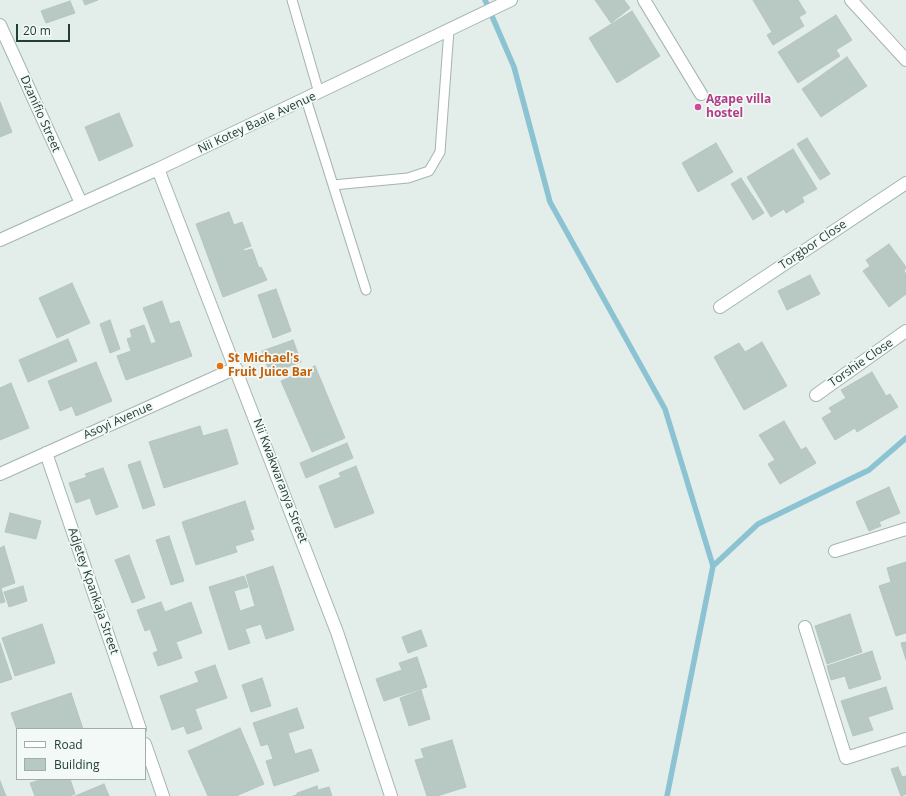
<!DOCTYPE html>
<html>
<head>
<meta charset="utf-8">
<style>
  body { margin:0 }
  #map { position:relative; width:906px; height:796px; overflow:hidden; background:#e3ede9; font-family:"Open Sans",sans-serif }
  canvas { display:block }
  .legend { position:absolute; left:16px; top:728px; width:130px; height:52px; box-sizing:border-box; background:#f3f9f6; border:1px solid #9faeaa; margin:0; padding:5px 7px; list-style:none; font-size:12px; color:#223e38 }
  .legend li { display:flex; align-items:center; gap:8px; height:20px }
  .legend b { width:20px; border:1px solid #9faeaa }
  .scale { position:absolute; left:16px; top:24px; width:54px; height:18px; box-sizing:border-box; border:2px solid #223e38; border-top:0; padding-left:5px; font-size:12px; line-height:14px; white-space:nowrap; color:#223e38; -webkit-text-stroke:3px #f3f9f6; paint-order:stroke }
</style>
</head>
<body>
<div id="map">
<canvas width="906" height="796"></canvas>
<ul class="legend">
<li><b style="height:5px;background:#fff"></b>Road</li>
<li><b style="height:11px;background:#b8c8c2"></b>Building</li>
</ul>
<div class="scale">20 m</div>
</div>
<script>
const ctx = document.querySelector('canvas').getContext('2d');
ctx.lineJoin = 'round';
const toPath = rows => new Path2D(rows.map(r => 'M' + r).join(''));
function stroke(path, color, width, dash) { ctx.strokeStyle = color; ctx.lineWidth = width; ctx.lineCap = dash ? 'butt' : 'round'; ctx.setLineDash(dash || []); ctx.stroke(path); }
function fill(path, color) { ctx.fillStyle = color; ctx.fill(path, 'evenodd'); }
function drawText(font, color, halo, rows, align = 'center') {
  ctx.font = font + ' "Open Sans",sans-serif'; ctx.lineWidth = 3.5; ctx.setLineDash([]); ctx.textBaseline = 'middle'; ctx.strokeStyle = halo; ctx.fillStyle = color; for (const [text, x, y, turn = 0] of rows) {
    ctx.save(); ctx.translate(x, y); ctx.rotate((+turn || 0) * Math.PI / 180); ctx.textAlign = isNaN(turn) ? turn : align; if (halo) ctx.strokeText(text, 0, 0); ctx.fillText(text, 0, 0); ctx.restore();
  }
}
stroke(toPath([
  [485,0,514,67,550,202,665,409,713,566,667,796],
  [713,566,758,524,869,470,906,438]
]), '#8bc3d2', 5.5);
const building = toPath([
  [83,0,98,0,85,5,83,0],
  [595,0,624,0,630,8,611,23,595,0],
  [753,0,798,0,806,13,799,17,804,26,773,45,767,35,772,32,753,0],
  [70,1,75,13,46,23,41,11,70,1],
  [632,11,660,56,617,83,589,38,632,11],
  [836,15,852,40,836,50,840,56,798,83,778,52,836,15],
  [847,57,867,86,821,117,802,89,847,57],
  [0,102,12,132,0,137,0,102],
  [119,113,133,146,99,161,85,127,119,113],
  [807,138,830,174,820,180,797,144,807,138],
  [716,143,733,172,698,192,682,163,716,143],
  [793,149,817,189,802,197,804,202,786,213,784,209,771,217,747,177,793,149],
  [741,178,764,213,753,220,731,184,741,178],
  [229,212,234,225,242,222,251,246,243,249,244,251,252,249,259,268,261,267,267,280,223,297,196,224,229,212],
  [889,244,906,267,904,271,906,274,906,294,889,307,863,271,870,266,866,260,889,244],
  [810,275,820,294,787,310,778,291,810,275],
  [72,283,90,323,57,338,39,298,72,283],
  [276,289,291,331,273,338,258,295,276,289],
  [162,301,170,324,179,321,192,356,126,380,117,356,131,351,127,339,132,337,130,330,144,325,151,344,156,342,143,308,162,301],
  [110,320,120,349,110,353,100,324,110,320],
  [68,339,77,361,28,382,19,360,68,339],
  [293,340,301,362,270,374,262,351,293,340],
  [762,342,787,386,744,410,714,357,739,343,745,352,762,342],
  [96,362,112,401,76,416,72,406,60,411,48,381,96,362],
  [315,366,345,438,312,452,281,381,315,366],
  [872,372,886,396,890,394,898,407,857,432,855,428,835,440,822,418,832,412,829,408,846,398,841,390,872,372],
  [11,383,29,428,0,440,0,388,11,383],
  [784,421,801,450,806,447,816,463,780,484,768,464,775,460,759,435,784,421],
  [200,426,203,436,227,429,238,464,164,488,149,442,200,426],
  [347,443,353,458,306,478,300,463,347,443],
  [140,461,155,505,143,509,128,465,140,461],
  [356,466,374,513,335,528,319,486,341,477,339,473,356,466],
  [103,468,118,507,96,515,90,498,76,503,69,483,87,477,85,474,103,468],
  [889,487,900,513,879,522,881,526,869,531,856,502,889,487],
  [245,501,254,529,250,530,254,540,235,546,237,552,196,565,182,522,245,501],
  [10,513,41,521,36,539,5,532,10,513],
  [169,536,184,581,171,585,156,540,169,536],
  [4,546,15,583,1,588,5,602,0,603,0,548,4,546],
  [129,555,145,598,132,603,115,560,129,555],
  [906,562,906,633,896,636,879,586,891,582,887,568,906,562],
  [273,566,294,630,266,639,261,624,245,629,250,643,229,650,209,587,244,576,248,587,234,591,240,611,255,606,246,575,273,566],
  [23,586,27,601,9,607,4,592,23,586],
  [161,602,165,612,191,602,202,633,176,642,182,658,158,666,153,653,158,651,150,629,145,631,137,610,161,602],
  [850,614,862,652,827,664,815,626,850,614],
  [42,624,55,663,15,676,2,638,42,624],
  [421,630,427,646,408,653,402,637,421,630],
  [906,642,906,660,901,643,906,642],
  [0,643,12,679,0,683,0,643],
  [872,651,881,679,849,689,845,676,831,680,827,666,872,651],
  [417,657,427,687,384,701,376,679,402,670,399,663,417,657],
  [215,665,227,698,195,709,202,729,187,734,184,726,172,730,160,696,199,682,195,672,215,665],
  [262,678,271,706,251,712,242,685,262,678],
  [886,687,893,709,868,717,873,730,853,736,841,701,886,687],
  [421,690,430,719,409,726,400,698,421,690],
  [71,693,83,729,17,730,11,713,71,693],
  [297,708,304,728,288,733,295,754,311,749,319,771,274,786,266,761,273,759,268,744,261,746,253,723,297,708],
  [240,728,264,784,236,796,208,796,188,751,240,728],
  [452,740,466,787,437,796,427,796,415,760,424,758,421,749,452,740],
  [898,767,902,777,906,776,906,794,901,796,891,769,898,767],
  [43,779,70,779,75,794,70,796,35,796,30,783,43,779],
  [0,781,6,796,0,796,0,781],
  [104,784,109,796,75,796,104,784],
  [317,786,318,790,329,787,332,796,293,796,297,795,297,793,317,786]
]);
fill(building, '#b8c8c2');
stroke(building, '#b5c6c0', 1);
const service = toPath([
  [292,0,319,93],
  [306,99,366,290],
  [333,185,408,178,429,171,440,152,449,30]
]);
const minor = toPath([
  [644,0,701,94],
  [0,25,81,203],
  [158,169,337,632,391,796],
  [720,307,906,183],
  [816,395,906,331],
  [46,453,140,729],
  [0,474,236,368],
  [835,551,906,529],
  [805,627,846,758,906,739],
  [145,744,163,796]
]);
const tertiary = toPath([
  [851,0,906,60],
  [0,240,158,169,511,0]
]);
stroke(service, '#a5b5b0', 11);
stroke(minor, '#a5b5b0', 14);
stroke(tertiary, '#a5b5b0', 14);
stroke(service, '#fff', 9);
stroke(minor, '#fff', 12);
stroke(tertiary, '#fff', 12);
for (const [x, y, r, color] of [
  [698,107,4,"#d1479c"],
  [220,366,4,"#e8710a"]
]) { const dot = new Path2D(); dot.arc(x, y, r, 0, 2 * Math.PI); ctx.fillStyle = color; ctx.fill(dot); stroke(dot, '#f3f9f6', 1.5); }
drawText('bold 12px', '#b23c85', '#f3f9f6', [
  ["Agape villa",706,100],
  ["hostel",706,114]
], 'left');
drawText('12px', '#223e38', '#f3f9f6', [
  ["Dzanifio Street",40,114,66],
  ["Nii Kotey Baale Avenue",257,123,-25],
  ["Torgbor Close",813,245,-34],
  ["Torshie Close",861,363,-35],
  ["Asoyi Avenue",118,421,-24],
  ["Nii Kwakwaranya Street",280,481,69],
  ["Adjetey Kpankaja Street",93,591,71]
]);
drawText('bold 12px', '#c56008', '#f3f9f6', [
  ["St Michael's",228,359],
  ["Fruit Juice Bar",228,373]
], 'left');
</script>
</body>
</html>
